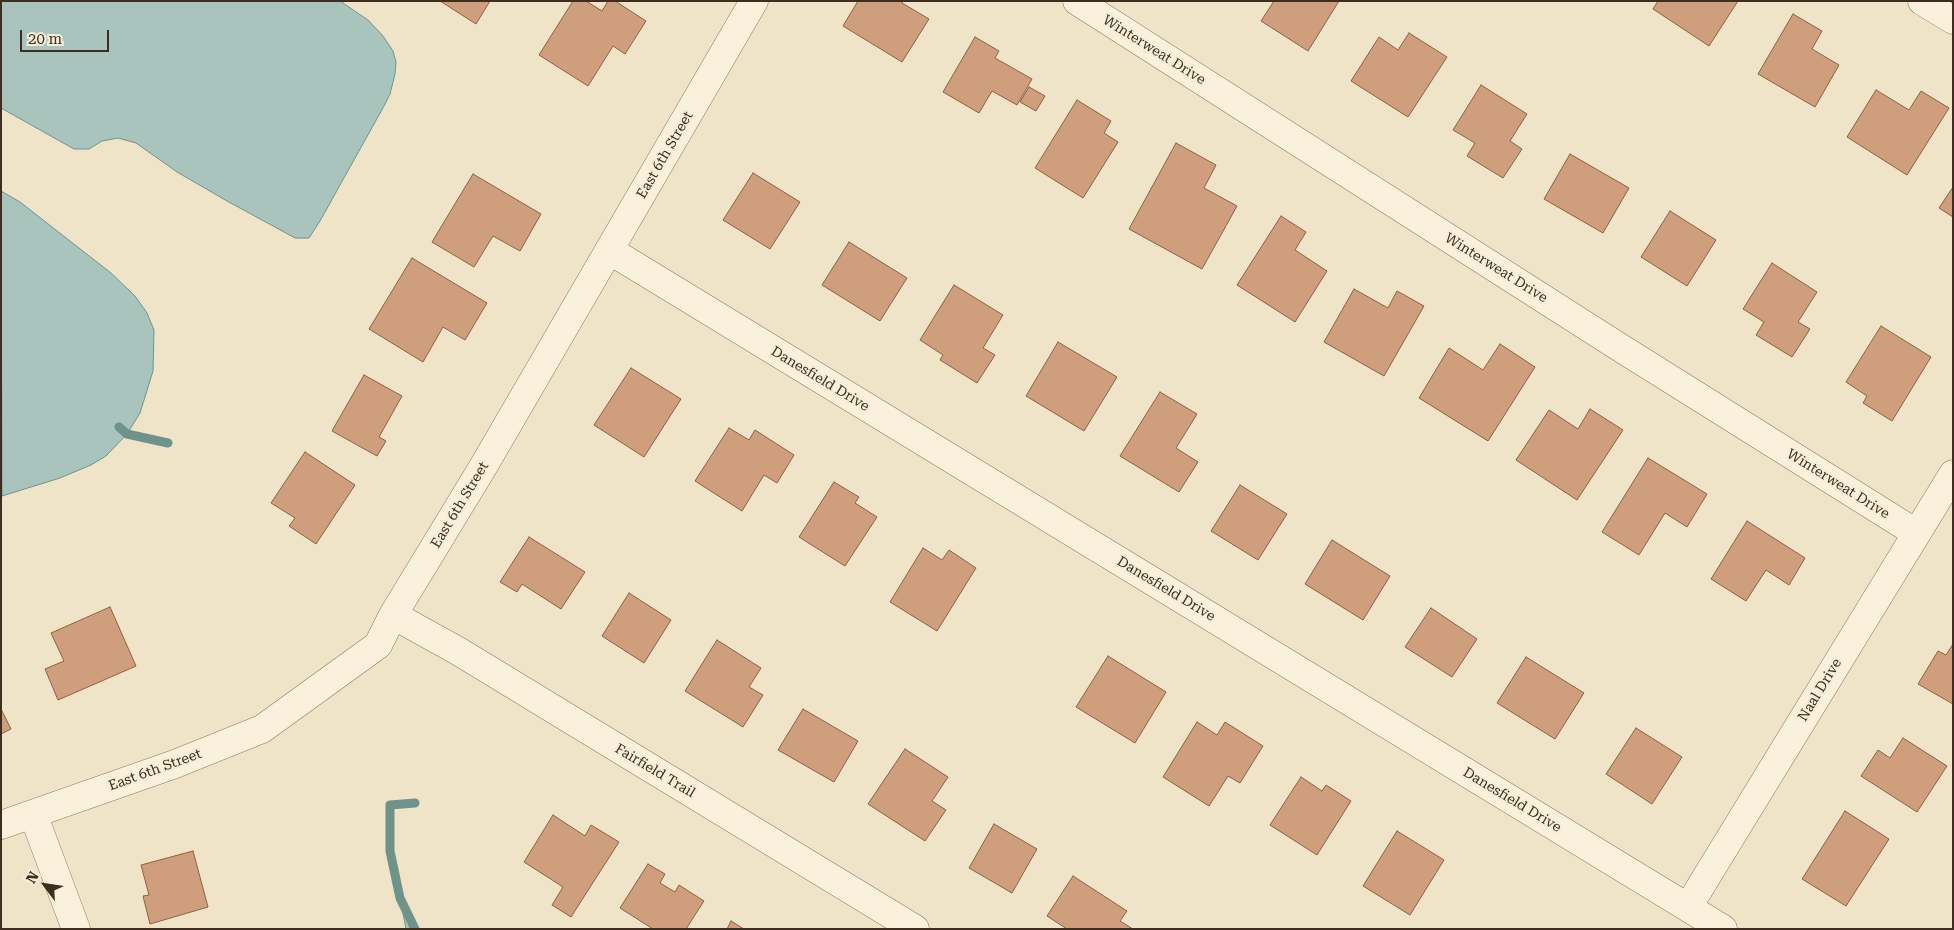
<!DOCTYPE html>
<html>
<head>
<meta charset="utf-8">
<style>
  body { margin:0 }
  #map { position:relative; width:1954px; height:930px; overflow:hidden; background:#f0e4c8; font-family:"Roboto Serif",serif }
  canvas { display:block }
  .frame { position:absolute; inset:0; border:2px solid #3d2e20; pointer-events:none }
  .north { position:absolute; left:20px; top:860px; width:50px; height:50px; -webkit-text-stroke:4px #f7eed8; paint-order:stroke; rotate:301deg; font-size:14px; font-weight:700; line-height:20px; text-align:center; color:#3d2e20 }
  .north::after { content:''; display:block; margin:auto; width:18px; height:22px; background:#3d2e20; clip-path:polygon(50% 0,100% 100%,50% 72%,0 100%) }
  .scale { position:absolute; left:20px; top:30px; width:89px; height:22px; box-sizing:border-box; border:2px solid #3d2e20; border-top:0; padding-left:6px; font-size:15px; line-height:18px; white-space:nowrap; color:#3d2e20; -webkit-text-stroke:4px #f7eed8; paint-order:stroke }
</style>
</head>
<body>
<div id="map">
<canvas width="1954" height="930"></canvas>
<div class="frame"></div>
<div class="north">N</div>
<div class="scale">20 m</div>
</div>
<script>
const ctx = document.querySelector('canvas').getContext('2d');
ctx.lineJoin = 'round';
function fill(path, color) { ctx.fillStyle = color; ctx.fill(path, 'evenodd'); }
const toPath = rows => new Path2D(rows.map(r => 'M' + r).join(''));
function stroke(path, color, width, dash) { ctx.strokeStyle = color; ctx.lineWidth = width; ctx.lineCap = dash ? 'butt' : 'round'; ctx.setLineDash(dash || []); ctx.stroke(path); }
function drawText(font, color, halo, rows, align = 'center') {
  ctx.font = font + ' "Roboto Serif",serif'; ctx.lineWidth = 5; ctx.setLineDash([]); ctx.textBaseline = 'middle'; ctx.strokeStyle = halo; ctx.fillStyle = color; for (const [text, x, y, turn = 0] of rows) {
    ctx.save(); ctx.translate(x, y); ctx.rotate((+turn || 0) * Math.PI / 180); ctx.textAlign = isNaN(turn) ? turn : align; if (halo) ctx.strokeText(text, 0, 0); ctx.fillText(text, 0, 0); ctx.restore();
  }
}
const water = toPath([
  [1,1,340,1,368,20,383,36,393,51,396,62,395,74,390,94,384,106,320,221,309,238,295,238,227,201,177,172,136,143,118,138,102,141,89,149,74,149,1,108,1,1],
  [1,191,20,202,111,273,135,296,147,313,154,330,153,371,140,413,127,434,106,456,91,465,60,478,2,496,1,191],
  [400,898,413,924,417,929,406,929,400,898]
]);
fill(water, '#a9c4bc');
stroke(water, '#6f938a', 1);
stroke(toPath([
  [119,427,127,434,168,443],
  [415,929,400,898,390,851,390,805,415,803]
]), '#6f938a', 9);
const building = toPath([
  [440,1,490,1,476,24,440,1],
  [573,1,586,1,602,11,608,1,615,1,646,21,625,54,613,46,588,86,539,55,573,1],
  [858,1,903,1,902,3,929,19,902,62,843,26,858,1],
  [1274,1,1339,1,1308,51,1261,21,1274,1],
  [1658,1,1738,1,1709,46,1653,9,1658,1],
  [1793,14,1822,31,1812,49,1839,65,1815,107,1758,74,1793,14],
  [1409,33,1447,57,1408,117,1351,81,1379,37,1398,50,1409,33],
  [975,37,999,51,995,58,1032,79,1017,105,992,91,979,113,943,92,975,37],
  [1481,85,1527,114,1510,141,1522,149,1503,178,1467,156,1475,143,1453,130,1481,85],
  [1029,87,1045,96,1036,111,1020,102,1029,87],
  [1876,90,1909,110,1921,91,1949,108,1907,175,1847,137,1876,90],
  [1077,100,1111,121,1104,133,1118,142,1083,198,1035,168,1077,100],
  [1176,143,1216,165,1204,188,1237,206,1202,269,1129,229,1176,143],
  [1570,154,1629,188,1603,233,1544,199,1570,154],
  [753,173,800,202,770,249,723,220,753,173],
  [473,174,541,214,520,251,493,236,474,267,432,242,473,174],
  [1953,187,1953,217,1939,208,1953,187],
  [1670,211,1716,240,1687,286,1641,257,1670,211],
  [1281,216,1306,232,1295,250,1327,271,1295,322,1237,285,1281,216],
  [849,242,907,278,880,321,822,285,849,242],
  [412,258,487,303,465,340,443,327,423,362,369,329,412,258],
  [1772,263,1817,292,1798,322,1810,329,1792,357,1756,335,1764,322,1743,309,1772,263],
  [954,285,1003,315,983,348,995,355,977,383,940,360,943,355,920,340,954,285],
  [1354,289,1388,308,1397,291,1424,306,1384,376,1324,342,1354,289],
  [1881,326,1931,357,1892,421,1863,403,1867,396,1846,382,1881,326],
  [1058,342,1117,377,1084,431,1026,396,1058,342],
  [1500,344,1535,367,1488,441,1419,398,1449,348,1483,370,1500,344],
  [631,368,681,399,644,457,594,425,631,368],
  [364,375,402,396,379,437,386,441,377,456,332,431,364,375],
  [1160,392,1197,414,1176,448,1198,462,1179,492,1120,456,1160,392],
  [1590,409,1623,430,1577,500,1516,460,1549,410,1578,429,1590,409],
  [729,428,749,440,755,430,794,455,777,483,764,475,742,511,695,481,729,428],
  [305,452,355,485,316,544,289,526,295,518,271,503,305,452],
  [1648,458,1707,494,1687,527,1665,513,1639,555,1602,532,1648,458],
  [834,482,859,497,855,503,877,517,845,566,799,537,834,482],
  [1240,485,1287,514,1258,560,1211,531,1240,485],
  [1747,521,1805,558,1789,585,1766,570,1746,601,1711,579,1747,521],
  [529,537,585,572,561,609,522,584,517,592,500,582,529,537],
  [1332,540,1390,576,1363,620,1305,584,1332,540],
  [923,548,942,560,949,550,976,568,937,631,890,602,923,548],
  [629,593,671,620,644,663,602,636,629,593],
  [110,607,136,666,58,700,45,669,64,661,51,633,110,607],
  [1431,608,1477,639,1452,677,1405,647,1431,608],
  [717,640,761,668,749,687,763,695,743,727,685,691,717,640],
  [1953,644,1953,704,1918,684,1938,651,1946,655,1953,644],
  [1108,656,1166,692,1135,743,1076,707,1108,656],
  [1526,657,1584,693,1555,739,1497,703,1526,657],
  [1,709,11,729,1,734,1,709],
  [803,709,858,741,834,782,778,750,803,709],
  [1197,722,1217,735,1225,722,1263,746,1240,783,1228,776,1209,806,1163,777,1197,722],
  [1636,728,1682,757,1652,804,1606,774,1636,728],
  [1903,738,1947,766,1917,812,1861,776,1878,750,1890,758,1903,738],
  [905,749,948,777,932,801,946,810,925,841,868,804,905,749],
  [1301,777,1322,791,1326,785,1351,801,1317,855,1270,825,1301,777],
  [1845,811,1889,839,1846,906,1802,879,1845,811],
  [553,815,585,836,591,825,619,842,571,917,552,905,563,887,524,862,553,815],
  [994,824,1037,849,1012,893,969,868,994,824],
  [1397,831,1444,860,1410,915,1363,886,1397,831],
  [193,851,208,907,150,924,143,896,149,895,141,865,193,851],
  [648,864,665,874,660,883,675,892,679,885,704,901,686,929,653,929,620,908,648,864],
  [1073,876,1127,911,1120,921,1133,929,1067,929,1047,916,1073,876],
  [731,921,744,929,727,929,731,921]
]);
fill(building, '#cf9f7d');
stroke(building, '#8d5f41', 1);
const street = toPath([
  [1077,1,1616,345,1916,533],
  [1922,1,1953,20],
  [609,250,1723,929],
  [393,615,458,651,915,929],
  [33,814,76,929],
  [1,825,175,764,262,729,378,645,393,615,483,467,754,1],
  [1688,907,1953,474]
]);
stroke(street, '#8d765c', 29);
stroke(street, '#faf1dc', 28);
drawText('14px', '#3d2e20', '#f7eed8', [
  ["Winterweat Drive",1154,50,32],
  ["East 6th Street",665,155,-60],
  ["Winterweat Drive",1496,268,32],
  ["Danesfield Drive",820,379,31],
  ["Winterweat Drive",1838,484,32],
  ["East 6th Street",460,505,-59],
  ["Danesfield Drive",1166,589,31],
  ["Naal Drive",1820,690,-59],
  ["East 6th Street",155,770,-20],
  ["Fairfield Trail",655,771,31],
  ["Danesfield Drive",1512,800,31]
]);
</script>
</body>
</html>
